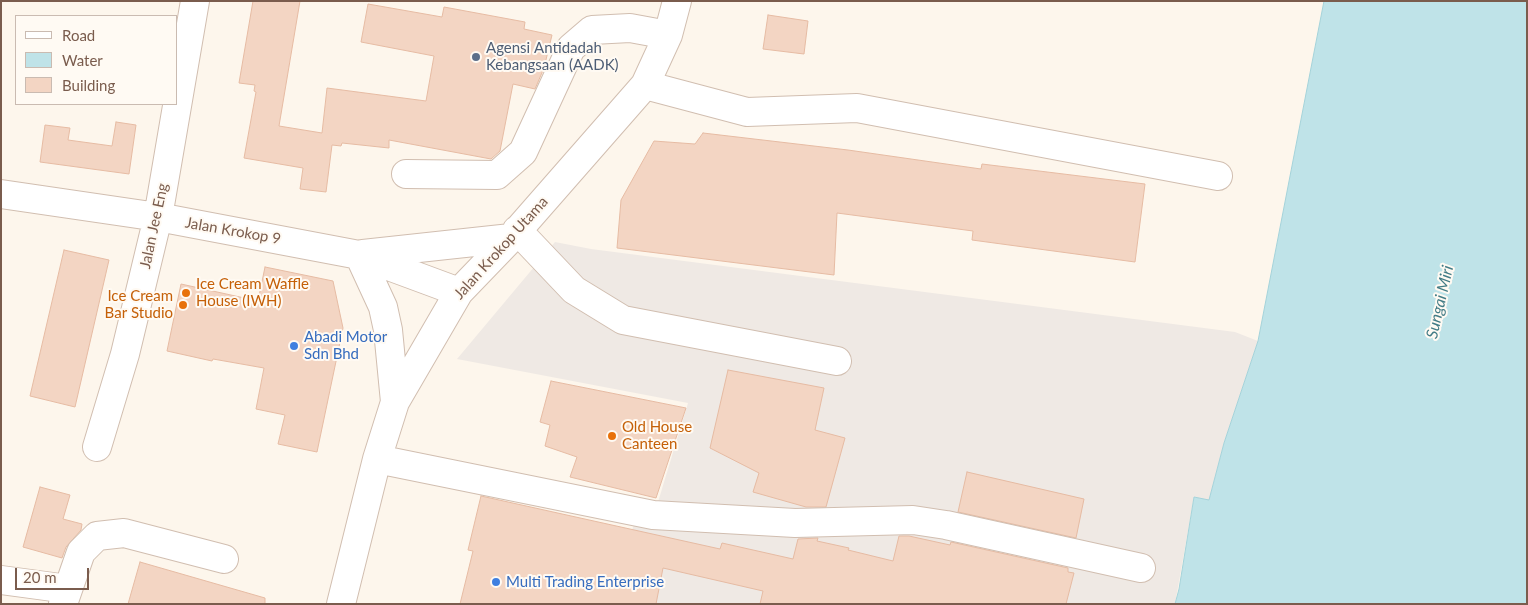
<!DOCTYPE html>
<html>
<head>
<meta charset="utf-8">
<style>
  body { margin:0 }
  #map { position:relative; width:1528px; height:605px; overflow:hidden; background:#fdf6ec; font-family:Lato,sans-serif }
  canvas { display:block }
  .frame { position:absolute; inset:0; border:2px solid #7a5c4d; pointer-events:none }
  .legend { position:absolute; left:15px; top:15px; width:162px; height:90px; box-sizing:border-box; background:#fffaf3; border:1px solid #cabbb1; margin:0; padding:6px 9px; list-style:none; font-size:15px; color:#7a5c4d }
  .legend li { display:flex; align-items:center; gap:10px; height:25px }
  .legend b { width:25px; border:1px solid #cabbb1 }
  .scale { position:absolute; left:15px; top:568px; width:74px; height:22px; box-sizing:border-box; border:2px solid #7a5c4d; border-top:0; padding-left:6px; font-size:15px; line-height:18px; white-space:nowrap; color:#7a5c4d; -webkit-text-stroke:4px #fffaf3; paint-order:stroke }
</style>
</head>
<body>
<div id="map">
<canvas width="1528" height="605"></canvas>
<div class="frame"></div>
<ul class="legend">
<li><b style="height:6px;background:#fff"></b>Road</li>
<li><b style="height:14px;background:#bfe3e8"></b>Water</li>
<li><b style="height:14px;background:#f3d5c3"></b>Building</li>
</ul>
<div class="scale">20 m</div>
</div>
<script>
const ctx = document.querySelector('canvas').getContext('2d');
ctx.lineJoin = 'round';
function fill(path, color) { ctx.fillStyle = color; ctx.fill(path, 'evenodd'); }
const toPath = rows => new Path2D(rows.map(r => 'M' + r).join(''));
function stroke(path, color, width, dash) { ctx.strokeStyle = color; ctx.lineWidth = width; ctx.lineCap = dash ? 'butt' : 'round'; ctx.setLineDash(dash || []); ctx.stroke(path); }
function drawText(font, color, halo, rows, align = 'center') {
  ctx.font = font + ' Lato,sans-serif'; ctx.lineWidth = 4; ctx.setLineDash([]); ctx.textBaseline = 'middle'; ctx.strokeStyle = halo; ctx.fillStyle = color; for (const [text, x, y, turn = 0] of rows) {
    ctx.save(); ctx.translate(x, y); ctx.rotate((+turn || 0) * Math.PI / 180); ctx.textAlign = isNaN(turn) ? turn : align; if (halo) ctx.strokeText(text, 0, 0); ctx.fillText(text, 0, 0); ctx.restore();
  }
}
fill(toPath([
  [555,242,591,249,1235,332,1258,341,1224,443,1209,501,1194,497,1175,604,614,604,634,523,658,502,688,403,457,359]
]), '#efe9e4');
const water = toPath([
  [1324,1,1527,1,1527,604,1175,604,1179,589,1194,497,1209,500,1224,443,1258,341,1324,1]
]);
fill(water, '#bfe3e8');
stroke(water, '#a5d3da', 1);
const building = toPath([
  [253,1,300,1,279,126,322,133,327,88,426,101,434,56,361,42,368,4,442,17,444,7,525,22,524,29,552,35,544,68,535,89,513,84,500,151,491,159,389,140,389,148,342,143,341,146,332,145,326,192,300,189,303,168,244,158,256,92,254,91,255,85,239,83,253,1],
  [768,15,808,21,804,54,763,49,768,15],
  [116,122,136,125,129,174,40,162,45,125,70,128,68,140,112,146,116,122],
  [703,133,848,150,981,169,982,164,1145,184,1135,262,972,240,973,231,837,213,834,275,617,248,621,200,654,141,695,144,703,133],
  [64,250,109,260,75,407,30,396,64,250],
  [265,267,333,281,343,328,317,452,278,444,285,415,256,409,264,368,213,359,212,361,167,351,181,284,258,301,265,267],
  [728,370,824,388,815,430,845,438,826,507,806,507,753,492,759,473,710,448,728,370],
  [551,381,686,408,656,498,570,477,577,457,545,446,550,425,540,422,551,381],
  [967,472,1084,499,1076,538,958,512,967,472],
  [40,487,70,495,63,519,82,524,81,530,66,547,62,558,23,547,40,487],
  [481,496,720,549,722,543,793,559,798,539,818,538,817,541,849,548,848,550,893,561,899,536,909,536,950,545,951,542,1068,568,1068,572,1074,573,1066,604,760,604,763,591,663,568,656,604,460,604,473,551,468,550,481,496],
  [140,562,265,598,265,604,128,604,140,562]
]);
fill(building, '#f3d5c3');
stroke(building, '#e6bba3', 1);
const minor = toPath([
  [645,85,747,112,857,108,1218,176],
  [406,174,497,175,523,152,571,48,592,30,630,28,668,35],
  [1,194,158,217,359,255,459,292],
  [517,230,574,290,623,320,837,361],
  [363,254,511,238],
  [359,255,383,307,388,330,395,402],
  [97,447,125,354,158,217,195,1],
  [377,459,653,515,795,523,913,520,946,525,1141,568],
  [1,580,68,589],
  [63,604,81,552,97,536,124,533,224,559],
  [341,604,377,459,395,402,459,292,511,238,645,85,668,35,677,1]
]);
stroke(minor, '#d1beb0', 30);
stroke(minor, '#fff', 28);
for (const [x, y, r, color] of [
  [476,57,5,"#5c6f8a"],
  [186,293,5,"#e8710a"],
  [183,305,5,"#e8710a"],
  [294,346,5,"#3f7fe0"],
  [612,436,5,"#e8710a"],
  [496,582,5,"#3f7fe0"]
]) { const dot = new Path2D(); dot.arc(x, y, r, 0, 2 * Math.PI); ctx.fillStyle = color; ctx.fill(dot); stroke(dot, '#fffaf3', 2); }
drawText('15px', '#4e5e75', '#fffaf3', [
  ["Agensi Antidadah",486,48],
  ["Kebangsaan (AADK)",486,65]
], 'left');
drawText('15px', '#7a5c4d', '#fffaf3', [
  ["Jalan Jee Eng",154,226,-78],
  ["Jalan Krokop 9",233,231,10],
  ["Jalan Krokop Utama",501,248,-48]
]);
drawText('15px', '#c56008', '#fffaf3', [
  ["Ice Cream Waffle",196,284],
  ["House (IWH)",196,301],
  ["Ice Cream",173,296,"right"],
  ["Bar Studio",173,313,"right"],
  ["Old House",622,427],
  ["Canteen",622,444]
], 'left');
drawText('15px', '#366cbe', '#fffaf3', [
  ["Abadi Motor",304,337],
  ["Sdn Bhd",304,354],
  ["Multi Trading Enterprise",506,582]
], 'left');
drawText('italic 16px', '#437c86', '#fffaf3', [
  ["Sungai Miri",1440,302,-77]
]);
</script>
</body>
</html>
